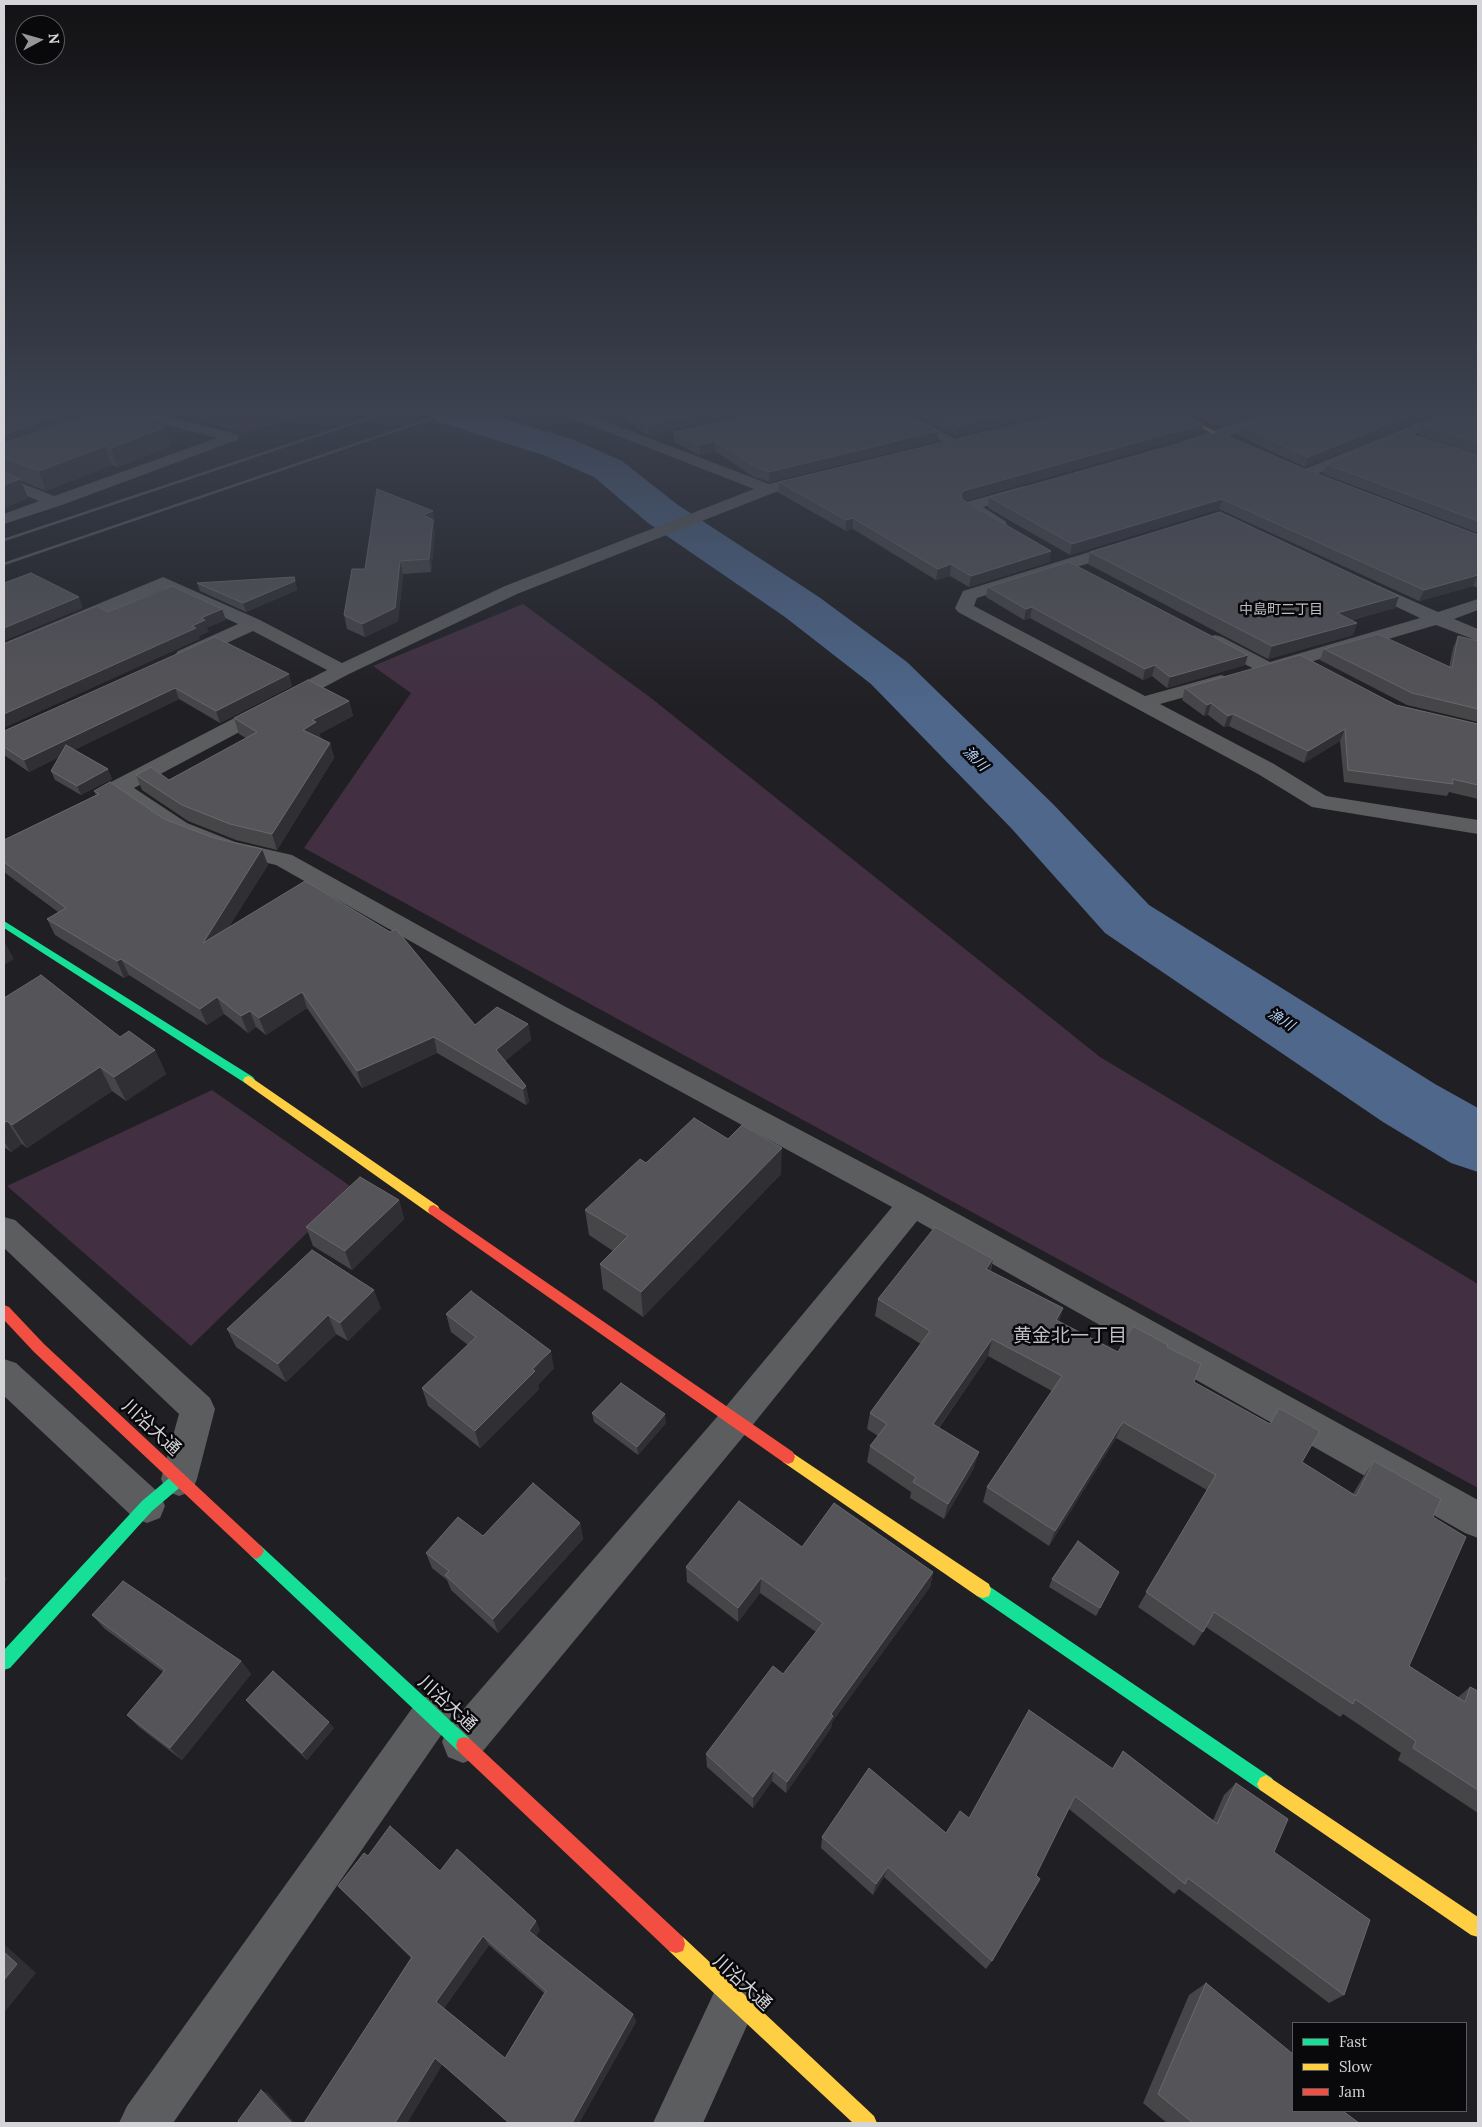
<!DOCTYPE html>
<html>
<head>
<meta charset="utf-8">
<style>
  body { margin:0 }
  #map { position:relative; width:1482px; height:2127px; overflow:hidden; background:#201f23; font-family:Lora,serif }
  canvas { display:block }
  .frame { position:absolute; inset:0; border:5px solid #d5d4d9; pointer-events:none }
  .legend { position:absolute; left:1292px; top:2022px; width:175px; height:90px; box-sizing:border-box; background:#09080b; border:1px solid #5b5a5d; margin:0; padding:6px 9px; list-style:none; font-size:15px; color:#d5d4d9 }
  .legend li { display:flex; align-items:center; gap:10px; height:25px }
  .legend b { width:25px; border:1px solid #5b5a5d }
  .north { position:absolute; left:15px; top:15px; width:50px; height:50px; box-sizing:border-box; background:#09080b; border:1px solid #5b5a5d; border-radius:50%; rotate:84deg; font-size:14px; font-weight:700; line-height:20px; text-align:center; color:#d5d4d9 }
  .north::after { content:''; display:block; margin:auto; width:18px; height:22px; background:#969599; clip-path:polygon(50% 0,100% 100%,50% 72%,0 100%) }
</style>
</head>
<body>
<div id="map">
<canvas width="1482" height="2127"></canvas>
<div class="frame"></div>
<ul class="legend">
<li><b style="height:6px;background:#16e098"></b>Fast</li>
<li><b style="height:6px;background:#ffcf43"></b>Slow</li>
<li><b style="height:6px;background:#f24e42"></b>Jam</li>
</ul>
<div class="north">N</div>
</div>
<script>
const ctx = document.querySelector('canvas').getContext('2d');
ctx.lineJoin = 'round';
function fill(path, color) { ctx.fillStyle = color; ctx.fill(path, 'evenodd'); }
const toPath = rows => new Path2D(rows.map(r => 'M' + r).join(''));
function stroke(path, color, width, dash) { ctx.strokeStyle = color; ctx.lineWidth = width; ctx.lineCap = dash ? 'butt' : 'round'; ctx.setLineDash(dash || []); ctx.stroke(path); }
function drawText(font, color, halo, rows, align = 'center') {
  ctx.font = font + ' Lora,"Noto Sans JP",serif'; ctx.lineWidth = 5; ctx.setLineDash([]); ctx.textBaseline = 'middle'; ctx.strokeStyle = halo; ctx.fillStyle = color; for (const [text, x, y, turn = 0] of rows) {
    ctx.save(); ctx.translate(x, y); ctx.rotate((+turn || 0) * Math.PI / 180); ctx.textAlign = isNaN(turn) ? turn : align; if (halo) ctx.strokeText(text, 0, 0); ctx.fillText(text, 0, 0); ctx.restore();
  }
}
fill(toPath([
  [171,413,317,413,245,433],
  [523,604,651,698,1100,1057,1478,1284,1478,1488,304,848,411,693,373,666],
  [212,1090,353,1188,191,1346,7,1186]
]), '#422f41');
fill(toPath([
  [431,413,486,413,574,440,622,461,678,505,819,597,907,662,1054,805,1149,905,1435,1084,1478,1108,1478,1172,1451,1163,1383,1122,1105,933,1012,829,871,684,785,617,648,523,594,477,546,456,436,421,431,413]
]), '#4e678b');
fill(toPath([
  [130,413,153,413,237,434,239,437,237,440,62,505,4,524,4,514,39,501,4,486,4,476,54,496,217,438,132,416,130,413],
  [565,413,584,413,769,484,816,473,824,478,821,481,773,493,517,594,349,674,134,788,187,823,235,842,292,855,564,1006,924,1195,1478,1500,1478,1538,1465,1533,917,1221,747,1432,478,1757,463,1763,448,1757,442,1742,448,1727,723,1410,892,1207,546,1018,276,865,220,852,171,833,111,792,108,787,111,782,327,670,253,631,192,659,178,659,175,655,178,651,238,624,163,589,11,654,4,656,4,643,163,577,260,620,342,663,505,586,754,489,567,416,565,413],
  [891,413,908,413,961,442,954,446,949,445,891,413],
  [1264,413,1283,413,1281,416,1223,438,1188,448,1181,444,1183,441,1264,413],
  [1442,413,1461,413,1459,416,1310,477,1300,477,1297,474,1300,471,1442,413],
  [1024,486,1032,491,1030,494,983,507,1005,521,1007,524,1005,527,993,527,961,506,963,503,1024,486],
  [1125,541,1131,542,1133,546,1131,550,977,598,974,606,1145,696,1221,675,1228,677,1231,681,1228,685,1160,704,1274,764,1326,796,1478,820,1478,834,1312,807,1258,774,958,612,955,608,963,591,1125,541],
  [1363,579,1438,612,1478,599,1478,610,1454,619,1478,629,1478,641,1436,625,1269,674,1260,672,1208,645,1206,641,1208,637,1215,635,1222,637,1270,662,1420,618,1357,588,1354,584,1357,580,1363,579],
  [4,1217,15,1220,210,1398,215,1409,197,1479,192,1491,179,1496,166,1491,161,1479,179,1414,4,1248,4,1217],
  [4,1359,16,1363,160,1494,165,1506,160,1518,147,1523,134,1518,4,1396,4,1359],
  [432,1694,446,1700,452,1714,446,1728,173,2123,119,2123,127,2106,418,1700,432,1694],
  [735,1978,752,1984,758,2001,703,2123,653,2123,718,1984,735,1978]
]), '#5c5d5e');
fill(toPath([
  [4,921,253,1077,255,1080,253,1083,245,1083,4,928,4,921],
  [179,1472,184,1474,186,1479,184,1484,152,1511,10,1668,4,1670,4,1650,142,1501,174,1474,179,1472],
  [256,1543,261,1546,470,1739,472,1745,470,1751,464,1753,458,1751,251,1556,248,1551,251,1546,256,1543],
  [983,1582,1272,1778,1275,1784,1272,1790,1266,1793,1260,1790,977,1596,975,1590,977,1584,983,1582]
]), '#16e098');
fill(toPath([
  [1172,413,1179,413,1250,449,1245,450,1172,413],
  [249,1076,438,1206,440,1210,438,1214,434,1215,430,1214,245,1083,243,1080,245,1077,249,1076],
  [788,1450,989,1584,991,1590,989,1596,983,1598,977,1596,783,1462,781,1457,783,1452,788,1450],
  [1266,1775,1478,1917,1478,1937,1471,1935,1260,1790,1257,1784,1260,1778,1266,1775],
  [676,1935,683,1937,874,2116,877,2123,853,2123,669,1951,667,1944,669,1937,676,1935]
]), '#ffcf43');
fill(toPath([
  [434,1205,793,1452,795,1457,793,1462,788,1464,783,1462,430,1214,428,1210,430,1206,434,1205],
  [4,1305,9,1307,44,1344,261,1546,264,1551,261,1556,256,1559,251,1556,34,1352,4,1320,4,1305],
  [464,1737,470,1739,683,1937,685,1944,683,1951,676,1953,669,1951,458,1751,456,1745,458,1739,464,1737]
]), '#f24e42');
stroke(toPath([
  [4,540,384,413],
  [4,564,447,413]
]), '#595a5b', 2.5);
fill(toPath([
  [4,413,165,427,171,446,118,467,112,465,46,491,21,481,28,498,4,508],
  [616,413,751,413,648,435],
  [911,413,1053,413,957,436],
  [1189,413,1260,413,1220,427],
  [1272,413,1438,413,1305,467,1237,435,1239,425],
  [1478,413,1478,454,1419,435,1423,425],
  [1203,424,1201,433,965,501,1051,551,1049,562,969,587,950,576,936,580,853,529,846,531,779,493,779,482],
  [674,432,937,441,769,482,752,476,715,451,700,455,674,442],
  [1478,455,1478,533,1323,474,1326,464],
  [1302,468,1478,535,1478,588,1473,586,1419,601,1219,509,1070,555,988,508,989,497],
  [377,489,435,523,433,524,435,532,431,572,403,574,398,621,365,637,347,629,344,615,365,569],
  [1090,552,1399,596,1395,608,1352,620,1357,623,1353,635,1268,659,1088,564],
  [294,577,297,590,246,612,200,591,197,583],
  [988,587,1245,665,1167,688,1152,676,1143,680,1030,618,1024,620,986,597],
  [1458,636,1478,641,1478,722,1407,705,1320,660,1324,649,1449,667,1453,648],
  [215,637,292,686,220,723,179,699,74,750,108,769,112,779,81,795,55,780,51,771,59,757,29,772,4,755,4,731],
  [1185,688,1396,705,1478,724,1478,799,1449,792,1447,796,1344,782,1340,741,1304,763,1229,726,1224,727,1208,715,1204,716,1182,700],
  [349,701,353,716,319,734,321,738,330,743,334,758,277,850,236,840,188,821,142,790,136,775,169,780,246,738,239,734,234,718],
  [94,791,164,819,268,865,229,926,475,1025,528,1024,531,1040,505,1061,526,1086,529,1102,526,1105,437,1053,362,1088,307,1008,266,1035,256,1027,248,1033,224,1014,207,1025,129,975,124,978,55,935,47,919,58,912,4,872,4,840,96,795],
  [4,998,120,1037,155,1050,166,1074,126,1101,112,1091,27,1148,22,1144,11,1152,4,1147],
  [646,1163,781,1174,643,1317,603,1289,600,1264,613,1251,589,1235,585,1210],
  [399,1200,404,1219,352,1270,313,1246,306,1227],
  [993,1259,991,1271,1063,1308,1059,1321,1118,1352,1167,1347,1194,1382,1302,1462,1353,1494,1363,1477,1374,1461,1433,1517,1409,1666,1457,1698,1470,1687,1478,1691,1478,1813,1398,1760,1401,1753,1343,1714,1340,1717,1206,1627,1194,1646,1138,1607,1207,1490,1116,1438,1049,1546,983,1502,987,1487,1052,1391,988,1356,939,1428,974,1468,944,1519,910,1498,911,1492,867,1462,870,1446,878,1436,867,1429,870,1413,921,1344,875,1316,878,1299],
  [381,1308,348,1341,336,1334,286,1382,236,1347,227,1329],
  [446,1314,554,1368,538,1385,539,1389,480,1448,428,1406,422,1388,468,1345,451,1332],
  [592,1413,666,1423,638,1455,594,1422],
  [580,1523,583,1539,498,1633,451,1590,447,1580,432,1568,426,1553,483,1536],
  [802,1547,933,1572,930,1587,832,1722,831,1728,786,1793,772,1781,753,1808,707,1767,706,1754,783,1674,816,1632,760,1593,738,1622,687,1582,686,1567],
  [1119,1572,1096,1616,1049,1587,1052,1579],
  [92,1615,241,1661,251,1674,182,1760,139,1727,127,1715,163,1672,105,1629],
  [246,1700,334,1728,307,1760,252,1707],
  [1123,1751,1213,1820,1224,1795,1236,1783,1274,1852,1344,1995,1329,2003,1179,1889,1174,1894,1069,1809,992,1961,986,1969,884,1877,873,1895,821,1848,822,1837,946,1833,969,1818,1112,1768],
  [368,1856,440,1871,540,1930,536,1936,633,2014,636,2022,579,2123,442,2065,407,2123,305,2123,411,1958,338,1886],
  [489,1945,544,1993,505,2058,444,2008],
  [1206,1983,1293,2111,1359,2123,1167,2123,1143,2103,1189,1995]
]), '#464548');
fill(toPath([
  [66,413,98,413,4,456,4,434],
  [706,413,751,413,648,435,648,425],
  [1014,413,1053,413,957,436,958,426],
  [1236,413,1260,413,1220,427,1223,417],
  [1417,413,1438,413,1305,467,1308,457],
  [1203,424,1201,433,961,502,961,496,963,491],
  [165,427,171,446,118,467,111,448],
  [938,431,937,441,769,482,769,472],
  [715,441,715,451,700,455,700,445],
  [105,446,112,465,46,491,39,471],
  [20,479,28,498,4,508,4,485],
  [1222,499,1219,509,1070,555,1072,544],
  [433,511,435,523,433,524,435,532,431,572,423,515],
  [853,518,853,529,846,531,846,520],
  [1051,551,1049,562,969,587,971,576],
  [400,561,403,574,398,621,365,637,362,624],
  [951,564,950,576,936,580,938,569],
  [1478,575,1473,586,1419,601,1424,590],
  [295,581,297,590,246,612,243,603],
  [1399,596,1395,608,1332,625,1337,613],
  [79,597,83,608,4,641,4,628],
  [1032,607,1030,618,1024,620,1026,609],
  [222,609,226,620,207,628,209,632,199,636,200,639,4,728,4,714,192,626,201,618],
  [1357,623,1353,635,1268,659,1272,646],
  [1248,655,1245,665,1167,688,1170,677],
  [1155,665,1152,676,1143,680,1145,669],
  [289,674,292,686,220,723,216,711],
  [175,688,179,699,29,772,24,760],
  [349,701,353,716,319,734,321,738,303,730,312,720],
  [1211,703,1208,715,1204,716,1207,705],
  [1233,714,1229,726,1224,727,1228,716],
  [1345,729,1340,741,1304,763,1308,751],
  [330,743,334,758,277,850,272,834],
  [108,769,112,779,81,795,77,786],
  [262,849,268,865,209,959,203,943],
  [4,941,14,959,4,965],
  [121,959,129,975,124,978,117,961],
  [302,992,307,1008,266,1035,259,1018],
  [217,997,224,1014,207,1025,200,1009],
  [250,1011,256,1027,248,1033,241,1016],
  [528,1024,531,1040,499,1066,496,1050],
  [434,1037,437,1053,362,1088,357,1071],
  [155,1050,166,1074,126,1101,114,1077],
  [100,1067,112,1091,27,1148,12,1125],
  [526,1086,529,1102,526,1105,523,1089],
  [7,1121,22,1144,11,1152,4,1141,4,1123],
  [782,1148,781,1174,643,1317,641,1292],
  [399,1200,404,1219,352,1270,345,1251],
  [993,1259,989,1276,986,1269],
  [374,1290,381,1308,348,1341,340,1323],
  [1063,1308,1058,1325,1056,1320],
  [328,1315,336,1334,286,1382,278,1364],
  [992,1339,988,1356,930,1440,933,1424],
  [551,1351,554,1368,538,1385,539,1389,480,1448,475,1431],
  [665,1414,666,1423,638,1455,637,1447],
  [1123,1422,1116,1438,1049,1546,1055,1531],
  [979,1452,974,1468,944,1519,948,1504],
  [580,1523,583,1539,498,1633,493,1619],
  [933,1572,930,1587,832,1722,831,1728,786,1793,787,1782,831,1714],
  [4,1576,7,1579,4,1583],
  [761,1578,760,1593,738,1622,738,1608],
  [241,1661,251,1674,182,1760,170,1748],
  [329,1722,334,1728,307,1760,302,1753],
  [773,1770,772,1781,753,1808,753,1797],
  [888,1867,884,1877,873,1895,876,1884],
  [536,1921,540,1930,534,1940,529,1931],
  [483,1936,489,1945,443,2009,436,2002],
  [4,1944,36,1973,4,2013],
  [633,2014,636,2022,579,2123,572,2123],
  [435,2058,443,2064,407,2123,395,2123],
  [261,2090,268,2093,295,2123,292,2123]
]), '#302f33');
const building = toPath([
  [4,413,66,413,4,434,4,413],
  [94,413,123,413,165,427,111,448,105,446,39,471,4,458,4,443,94,413],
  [630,413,706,413,648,425,630,413],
  [760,413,902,413,938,431,769,472,752,465,715,441,700,445,674,432,760,413],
  [932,413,1014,413,958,426,932,413],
  [1063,413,1183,413,1203,424,963,491,961,496,963,500,1051,551,971,576,951,564,938,569,853,518,846,520,779,482,1063,413],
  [1212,413,1236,413,1223,417,1212,413],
  [1272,413,1417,413,1308,457,1239,425,1272,413],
  [1452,413,1478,413,1478,443,1423,425,1452,413],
  [1219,432,1302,468,1478,535,1478,575,1424,590,1222,499,1072,544,989,497,1219,432],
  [1405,432,1478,455,1478,521,1326,464,1405,432],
  [4,472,20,479,4,485,4,472],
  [377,489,433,511,423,515,433,520,429,559,400,561,395,608,362,624,344,615,352,569,365,569,377,489],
  [1220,512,1399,596,1337,613,1357,623,1272,646,1090,552,1220,512],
  [1069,562,1248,655,1170,677,1155,665,1145,669,1032,607,1026,609,988,587,1069,562],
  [31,573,79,597,4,628,4,583,31,573],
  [294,577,295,581,243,603,197,583,294,577],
  [172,586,222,609,201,618,205,620,192,626,196,628,4,714,4,644,97,606,108,612,172,586],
  [1378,634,1452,668,1458,636,1478,641,1478,709,1412,693,1324,649,1378,634],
  [215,637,289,674,216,711,175,688,24,760,4,747,4,731,215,637],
  [1300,655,1396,705,1478,724,1478,785,1452,779,1453,784,1348,770,1345,729,1308,751,1233,714,1228,716,1211,703,1207,705,1185,688,1300,655],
  [308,680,349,701,312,720,316,722,303,730,330,743,272,834,230,824,182,805,136,775,151,767,169,780,257,732,234,718,308,680],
  [66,745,108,769,77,786,51,771,66,745],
  [110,782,164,819,214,838,262,849,203,943,305,881,390,932,396,929,475,1025,497,1007,528,1024,496,1050,526,1086,523,1089,434,1037,357,1071,302,992,259,1018,250,1011,241,1016,217,997,200,1009,121,959,117,961,47,919,66,908,4,862,4,840,99,794,94,791,110,782],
  [41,975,120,1037,129,1031,155,1050,114,1077,100,1067,12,1125,7,1121,4,1123,4,998,41,975],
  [694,1118,728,1139,742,1125,782,1148,641,1292,600,1264,628,1236,585,1210,640,1159,646,1163,694,1118],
  [360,1177,399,1200,345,1251,306,1227,360,1177],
  [935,1227,993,1259,986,1269,1063,1308,1056,1320,1118,1352,1133,1326,1168,1345,1167,1347,1201,1364,1194,1382,1270,1424,1279,1408,1320,1431,1302,1462,1356,1496,1374,1461,1441,1499,1433,1517,1466,1537,1409,1666,1465,1702,1470,1687,1478,1691,1478,1790,1413,1748,1416,1741,1355,1699,1353,1704,1214,1612,1203,1632,1146,1592,1216,1475,1123,1422,1055,1531,987,1487,1062,1376,992,1339,933,1424,979,1452,948,1504,913,1482,916,1477,870,1446,887,1424,870,1413,930,1331,878,1299,935,1227],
  [312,1250,374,1290,340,1323,328,1315,278,1364,227,1329,312,1250],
  [471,1291,551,1351,532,1369,535,1371,475,1431,422,1388,476,1337,446,1314,471,1291],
  [621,1383,665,1414,637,1447,592,1413,621,1383],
  [533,1483,580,1523,493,1619,445,1575,449,1571,426,1553,458,1517,483,1536,533,1483],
  [739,1501,802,1547,834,1503,933,1572,831,1714,833,1716,787,1782,773,1770,753,1797,706,1754,773,1666,783,1674,823,1623,761,1578,738,1608,686,1567,739,1501],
  [1078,1541,1119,1572,1100,1608,1052,1579,1078,1541],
  [123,1581,241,1661,170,1748,127,1715,165,1670,92,1615,123,1581],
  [273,1671,329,1722,302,1753,246,1700,273,1671],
  [1029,1710,1113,1769,1123,1751,1217,1824,1236,1783,1288,1819,1274,1852,1370,1920,1344,1995,1188,1878,1185,1884,1075,1796,1036,1875,1040,1879,992,1961,888,1867,876,1884,822,1837,869,1768,946,1833,960,1811,969,1818,1029,1710],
  [390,1826,440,1871,457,1849,536,1921,529,1931,633,2014,572,2123,509,2123,435,2058,395,2123,304,2123,412,1957,338,1886,364,1853,368,1856,390,1826],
  [483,1936,546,1991,505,2058,436,2002,483,1936],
  [4,1952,17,1964,4,1980,4,1952],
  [1206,1983,1293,2054,1293,2111,1343,2111,1359,2123,1193,2123,1158,2094,1206,1983],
  [261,2090,292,2123,240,2123,238,2121,261,2090]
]);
fill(building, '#555458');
stroke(building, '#69686c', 1);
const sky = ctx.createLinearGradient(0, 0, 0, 710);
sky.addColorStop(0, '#121113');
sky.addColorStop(0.58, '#3c4250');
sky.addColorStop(1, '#3c425000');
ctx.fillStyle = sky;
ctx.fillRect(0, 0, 1482, 710);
drawText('14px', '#bebdc5', '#09080b', [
  ["中島町二丁目",1281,610]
]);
drawText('italic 14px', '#b5d0f5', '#09080b', [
  ["漁川",975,759,45],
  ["漁川",1281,1020,33]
]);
drawText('18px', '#d5d4d9', '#09080b', [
  ["川沿大通",151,1428,43],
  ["川沿大通",447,1704,43],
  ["川沿大通",742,1983,43]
]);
drawText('19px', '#bebdc5', '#09080b', [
  ["黄金北一丁目",1070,1337]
]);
</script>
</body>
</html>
